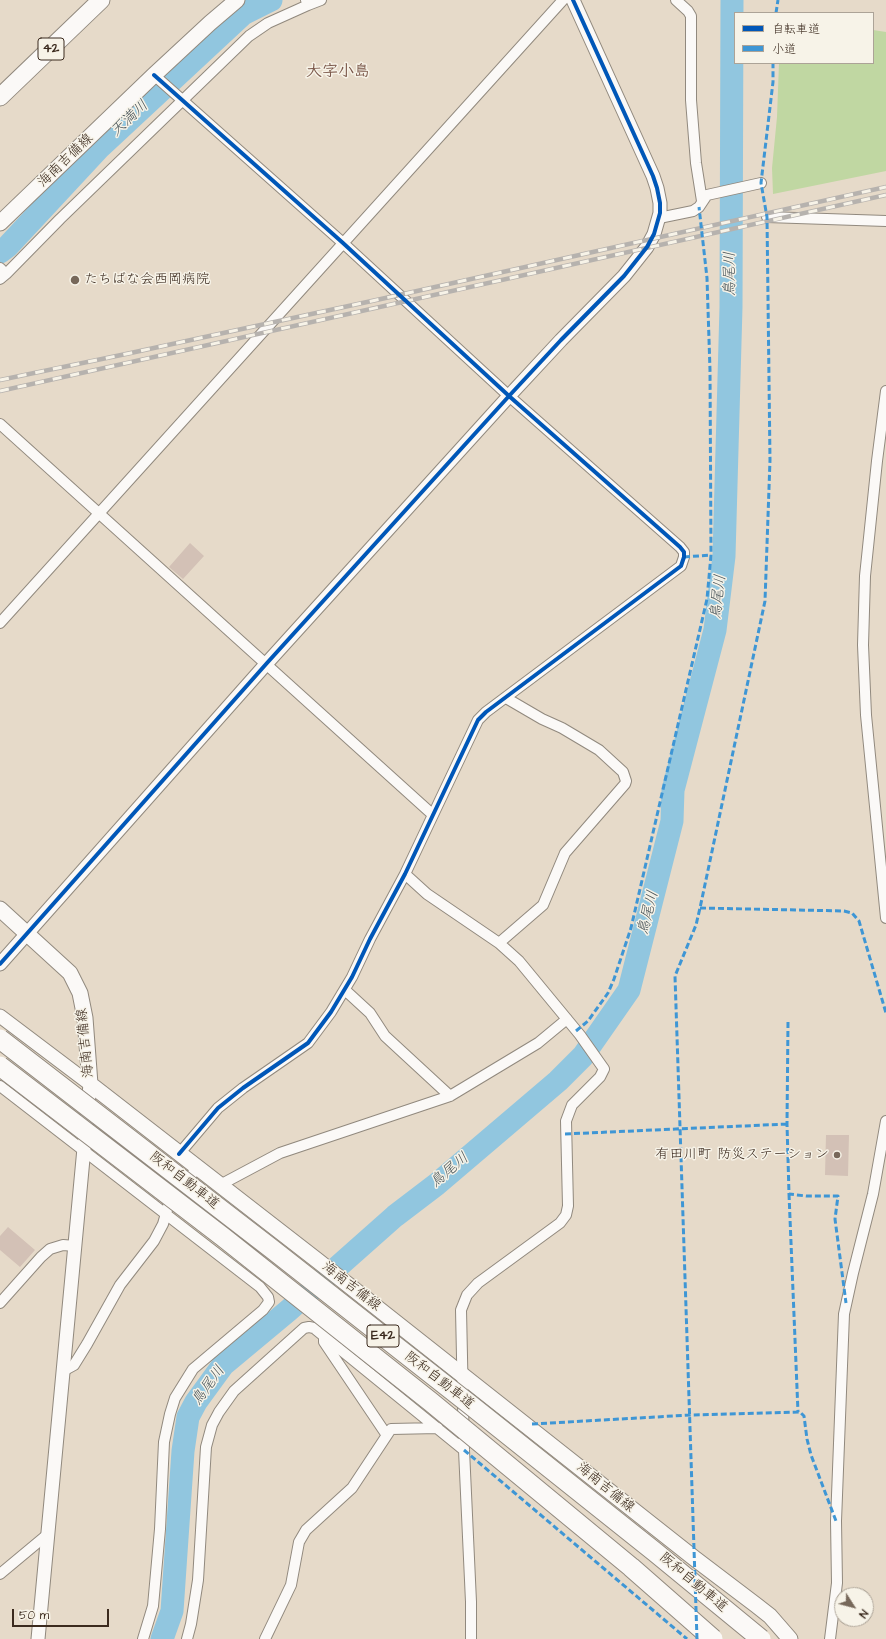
<!DOCTYPE html>
<html>
<head>
<meta charset="utf-8">
<style>
  body { margin:0 }
  #map { position:relative; width:886px; height:1639px; overflow:hidden; background:#e6dac9; font-family:"Architects Daughter","Klee One",sans-serif }
  canvas { display:block }
  .legend { position:absolute; left:734px; top:12px; width:140px; height:52px; box-sizing:border-box; background:#f7f3e8; border:1px solid #aca397; margin:0; padding:5px 7px; list-style:none; font-size:12px; color:#3b2a1e }
  .legend li { display:flex; align-items:center; gap:8px; height:20px }
  .legend b { width:20px; border:1px solid #aca397 }
  .north { position:absolute; left:834px; top:1587px; width:40px; height:40px; box-sizing:border-box; background:#f7f3e8; border:1px solid #aca397; border-radius:50%; rotate:126deg; font-size:11px; font-weight:700; line-height:16px; text-align:center; color:#3b2a1e }
  .north::after { content:''; display:block; margin:auto; width:14px; height:18px; background:#77685a; clip-path:polygon(50% 0,100% 100%,50% 72%,0 100%) }
  .scale { position:absolute; left:12px; top:1609px; width:97px; height:18px; box-sizing:border-box; border:2px solid #3b2a1e; border-top:0; padding-left:5px; font-size:12px; line-height:14px; white-space:nowrap; color:#3b2a1e; -webkit-text-stroke:3px #f7f3e8; paint-order:stroke }
</style>
</head>
<body>
<div id="map">
<canvas width="886" height="1639"></canvas>
<ul class="legend">
<li><b style="height:5px;background:#0057b8"></b>自転車道</li>
<li><b style="height:5px;background:#3e96d5"></b>小道</li>
</ul>
<div class="north">N</div>
<div class="scale">50 m</div>
</div>
<script>
const ctx = document.querySelector('canvas').getContext('2d');
ctx.lineJoin = 'round';
function fill(path, color) { ctx.fillStyle = color; ctx.fill(path, 'evenodd'); }
const toPath = rows => new Path2D(rows.map(r => 'M' + r).join(''));
function stroke(path, color, width, dash) { ctx.strokeStyle = color; ctx.lineWidth = width; ctx.lineCap = dash ? 'butt' : 'round'; ctx.setLineDash(dash || []); ctx.stroke(path); }
function drawText(font, color, halo, rows, align = 'center') {
  ctx.font = font + ' "Architects Daughter","Klee One",sans-serif'; ctx.lineWidth = 3; ctx.setLineDash([]); ctx.textBaseline = 'middle'; ctx.strokeStyle = halo; ctx.fillStyle = color; for (const [text, x, y, turn = 0] of rows) {
    ctx.save(); ctx.translate(x, y); ctx.rotate((+turn || 0) * Math.PI / 180); ctx.textAlign = isNaN(turn) ? turn : align; if (halo) ctx.strokeText(text, 0, 0); ctx.fillText(text, 0, 0); ctx.restore();
  }
}
fill(toPath([
  [873,30,886,32,886,171,773,194,772,168,777,117,779,63,873,63]
]), '#c0d7a2');
stroke(toPath([
  [0,252,8,246,100,147,243,14,271,0],
  [162,1639,172,1611,183,1451,188,1417,196,1402,223,1365,289,1310,395,1216,437,1184,558,1081,583,1056,629,990,672,821,673,790,715,630,724,556,731,307,732,0]
]), '#91c6df', 23);
fill(toPath([
  [190,543,204,556,183,579,169,567],
  [826,1135,849,1135,848,1176,825,1175],
  [8,1227,35,1250,20,1267,0,1250,0,1236]
]), '#d3c1b6');
const minor = toPath([
  [676,0,688,11,691,16,691,100,696,163,702,201],
  [308,5,321,0],
  [154,75,343,243,509,396,680,547,684,552,684,557,681,566,486,712,478,720,405,874,370,939,352,977,331,1012,308,1043,243,1088,218,1108,179,1154],
  [767,217,886,221],
  [659,218,693,211,699,207,707,195,761,183],
  [0,268,6,274,0,279],
  [6,274,60,219,249,36,268,23,308,5,306,0],
  [886,391,877,461,865,576,863,645,866,715,886,918],
  [0,424,432,814],
  [0,623,563,0],
  [405,874,427,894,499,943,519,961,580,1035,604,1069,600,1077,572,1105,566,1121,568,1206,566,1215,560,1223,478,1283,467,1295,461,1310,464,1450,471,1602,471,1639],
  [499,943,543,905,565,853,625,784,626,781,623,772,599,750,562,728,542,719,506,698],
  [345,990,370,1013,385,1036,450,1096],
  [0,1086,260,1287,268,1297,269,1302,263,1310,193,1369,175,1398,170,1414,164,1442,160,1529,153,1606,143,1639],
  [220,1185,280,1153,450,1096,538,1043,567,1019],
  [0,1303,41,1257,50,1249,63,1245,75,1246],
  [324,1339,324,1342,386,1434],
  [63,1371,74,1365,87,1344,120,1285,154,1241,163,1224,169,1203,197,1168],
  [0,1574,48,1534],
  [187,1639,191,1624,198,1580,206,1447,212,1425,219,1412,234,1391,304,1328,309,1327,314,1328,464,1450],
  [265,1639,291,1585,299,1542,306,1530,352,1488,391,1429,438,1428],
  [830,1639,837,1583,836,1521,844,1314,853,1273,873,1194,886,1121]
]);
const tertiary = toPath([
  [0,964,267,663,509,396,561,340,624,276,647,247,654,234,660,213,660,203,657,188,653,176,573,0],
  [0,1016,90,1084,38,1639]
]);
const secondary = toPath([
  [0,223,154,75,210,23,237,0],
  [0,909,70,973,80,993,85,1018,90,1084,318,1261,694,1558,756,1605,770,1616,790,1639]
]);
const trunk = toPath([
  [0,97,101,0]
]);
stroke(minor, '#91897e', 12);
stroke(tertiary, '#91897e', 15);
stroke(secondary, '#91897e', 17);
stroke(trunk, '#91897e', 19);
stroke(minor, '#fbf9f7', 10);
stroke(tertiary, '#fbf9f7', 13);
stroke(secondary, '#fbf9f7', 15);
stroke(trunk, '#fbf9f7', 17);
const rail = toPath([
  [0,380,126,354,381,299,886,187],
  [0,391,886,195]
]);
stroke(rail, '#b6b2ae', 4.5);
stroke(rail, '#f7f3e8', 3, [9]);
const motorwayBridge = toPath([
  [0,1039,272,1249,468,1403,655,1552,761,1639],
  [0,1066,223,1237,431,1402,631,1567,713,1639]
]);
stroke(motorwayBridge, '#91897e', 21, []);
stroke(motorwayBridge, '#fbf9f7', 19);
stroke(toPath([
  [776,13,778,0],
  [684,557,711,555],
  [700,908,844,911,852,913,859,921,886,1013],
  [788,1022,787,1124,789,1194,806,1196,838,1196,835,1219,846,1303],
  [576,1031,588,1021,608,993,614,979,631,928,707,599,711,555,710,370,707,278,699,207],
  [565,1134,787,1124],
  [789,1194,798,1412],
  [532,1424,691,1415,800,1412,804,1416,807,1439,811,1455,836,1521],
  [464,1450,687,1639],
  [697,1639,675,976,696,925,700,908,765,601,770,460,767,217,761,183,773,82,773,63]
]), '#3e96d5', 3, [6, 3]);
stroke(toPath([
  [154,75,343,243,509,396,680,547,684,552,684,557,681,566,486,712,478,720,405,874,370,939,352,977,331,1012,308,1043,243,1088,218,1108,179,1154],
  [0,964,267,663,509,396,561,340,624,276,647,247,654,234,660,213,660,203,657,188,653,176,573,0]
]), '#0057b8', 4);
for (const [x, y, r, color] of [
  [75,280,5,"#77685a"],
  [837,1155,4,"#77685a"]
]) { const dot = new Path2D(); dot.arc(x, y, r, 0, 2 * Math.PI); ctx.fillStyle = color; ctx.fill(dot); stroke(dot, '#f7f3e8', 1.5); }
for (const [x, y, w] of [
  [51,49,26],
  [383,1336,32]
]) { const box = new Path2D(); box.roundRect(x - w / 2, y - 11, w, 22, 3); ctx.fillStyle = '#f7f3e8'; ctx.fill(box); stroke(box, '#3b2a1e', 1); }
drawText('bold 13px', '#3b2a1e', null, [
  ["42",51,49],
  ["E42",383,1336]
]);
drawText('14px', '#3b2a1e', '#f7f3e8', [
  ["海南吉備線",66,161,-44],
  ["海南吉備線",86,1043,-96],
  ["阪和自動車道",184,1181,38],
  ["海南吉備線",351,1287,38],
  ["阪和自動車道",439,1381,38],
  ["海南吉備線",605,1488,39],
  ["阪和自動車道",693,1583,40]
]);
drawText('14px', '#3b2a1e', '#f7f3e8', [
  ["たちばな会西岡病院",84,280],
  ["有田川町 防災ステーション",829,1155,"right"]
], 'left');
drawText('italic 15px', '#4a565b', '#f7f3e8', [
  ["天満川",130,119,-43],
  ["鳥尾川",731,274,-90],
  ["鳥尾川",719,597,-83],
  ["鳥尾川",649,913,-76],
  ["鳥尾川",450,1171,-40],
  ["鳥尾川",209,1386,-54]
]);
drawText('bold 16px', '#7b584a', '#f7f3e8', [
  ["大字小島",338,73]
]);
</script>
</body>
</html>
